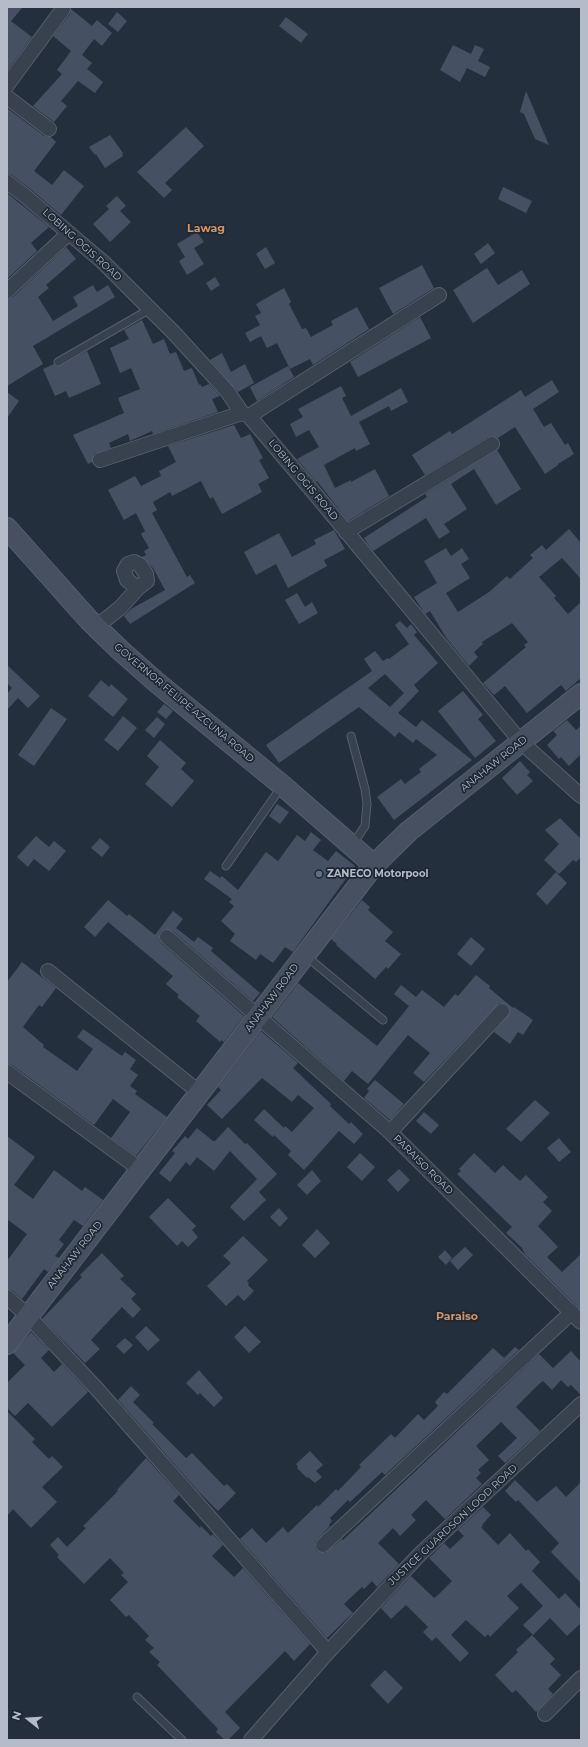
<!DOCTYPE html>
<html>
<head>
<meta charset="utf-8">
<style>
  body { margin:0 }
  #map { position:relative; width:588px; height:1747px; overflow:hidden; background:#242f3e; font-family:Montserrat,sans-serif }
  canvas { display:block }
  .frame { position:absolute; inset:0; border:8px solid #b4bcc9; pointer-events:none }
  .north { position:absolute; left:8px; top:1699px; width:40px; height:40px; -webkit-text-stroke:3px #1d2633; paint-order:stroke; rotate:287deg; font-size:11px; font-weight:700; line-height:16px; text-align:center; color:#b4bcc9 }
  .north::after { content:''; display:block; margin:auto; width:14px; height:18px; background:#b4bcc9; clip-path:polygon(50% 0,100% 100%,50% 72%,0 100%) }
</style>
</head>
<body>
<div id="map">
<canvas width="588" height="1747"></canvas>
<div class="frame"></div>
<div class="north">N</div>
</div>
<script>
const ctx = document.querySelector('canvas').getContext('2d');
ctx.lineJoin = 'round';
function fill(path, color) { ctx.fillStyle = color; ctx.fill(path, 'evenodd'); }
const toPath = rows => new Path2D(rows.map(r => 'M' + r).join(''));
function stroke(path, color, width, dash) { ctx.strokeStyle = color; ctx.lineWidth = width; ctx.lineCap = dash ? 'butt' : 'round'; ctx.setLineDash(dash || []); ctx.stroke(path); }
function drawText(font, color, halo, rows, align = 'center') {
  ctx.font = font + ' Montserrat,sans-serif'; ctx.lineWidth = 3.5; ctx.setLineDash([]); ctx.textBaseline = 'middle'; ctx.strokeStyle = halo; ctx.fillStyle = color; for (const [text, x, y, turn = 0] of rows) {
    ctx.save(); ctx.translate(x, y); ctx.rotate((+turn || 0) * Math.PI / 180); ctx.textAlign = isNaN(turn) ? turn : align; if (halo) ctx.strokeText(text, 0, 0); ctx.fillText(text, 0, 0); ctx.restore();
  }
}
fill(toPath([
  [7,7,23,7,11,21,32,37,7,71],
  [71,9,92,26,97,20,112,33,102,46,94,39,82,55,92,63,87,69,103,82,95,93,78,81,61,101,67,106,54,122,33,106,62,74,57,70,71,51,53,36,70,14],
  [117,12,127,21,118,32,108,24],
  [286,17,308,34,301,43,279,26],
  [453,45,471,54,475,45,484,49,478,61,490,67,485,77,467,68,460,82,440,70],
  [526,91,549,145,535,139,524,114,520,112],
  [7,108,44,136,51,137,56,142,34,171,52,185,64,170,84,186,61,215,29,188,12,175,7,174],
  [186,127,204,146,165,183,172,190,164,198,137,172],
  [110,135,123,153,122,154,123,156,105,168,96,154,95,155,89,147],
  [503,187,532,201,526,213,498,199],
  [7,193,49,227,31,243,37,251,7,279],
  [117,196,126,206,120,211,131,222,110,242,93,224,109,209,106,206],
  [197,232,204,242,194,248,204,264,187,275,179,261,185,257,177,244],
  [488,243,495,253,481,264,474,254],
  [66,247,76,259,46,285,49,288,38,297,53,321,78,306,73,297,93,285,97,292,108,285,115,297,33,346,43,364,7,386,7,299,13,297],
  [266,247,275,263,265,269,256,254],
  [422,265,434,288,393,314,379,288],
  [487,268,498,285,522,270,530,284,473,323,453,290],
  [215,277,220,285,211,291,206,283],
  [284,288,291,302,289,304,302,329,306,328,311,337,333,325,331,321,357,307,369,329,313,365,310,359,290,369,277,343,267,348,261,336,250,342,245,333,260,325,255,316,261,313,256,304],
  [420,317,431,338,358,377,350,362],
  [142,320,153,344,164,339,170,354,176,352,184,371,192,368,199,385,200,384,202,387,209,384,220,396,212,399,218,412,153,434,152,431,130,441,128,434,109,443,111,448,94,454,92,462,88,464,73,435,124,413,118,398,140,389,131,368,120,373,110,348,129,339,124,330],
  [87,351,101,384,69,398,66,391,55,396,43,369,54,364,56,366,60,366],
  [222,353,231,372,245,364,254,383,238,392,210,360],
  [288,366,294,377,257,401,250,387],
  [552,380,559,392,533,409,544,427,551,423,565,445,568,443,574,454,558,464,558,465,545,474,515,427,498,438,492,436,488,437,425,475,412,455,450,431,452,434,521,390,525,397],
  [341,386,346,396,342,398,351,416,401,388,408,402,391,411,389,406,359,422,370,444,356,451,355,448,324,465,335,488,351,480,351,482,375,469,389,496,348,521,317,481,316,482,297,459,319,447,309,430,296,437,290,424,303,417,298,409],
  [7,392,19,401,7,418],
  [234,425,241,438,250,434,263,458,259,460,269,478,258,484,262,492,222,514,213,497,210,499,201,481,172,496,170,492,153,502,157,510,152,513,187,577,190,575,195,583,130,624,124,616,131,609,165,590,153,568,142,557,146,555,144,551,149,548,141,534,145,531,136,513,124,520,108,490,135,476,141,486,161,476,159,471,176,462,168,446],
  [497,450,521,489,496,505,474,469,451,484,467,509,444,524,450,532,439,539,426,518,373,551,367,543,364,538,427,497,425,494],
  [569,529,581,543,581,579,562,558,539,577,556,596,554,598,568,614,581,602,581,678,566,691,561,685,527,713,505,686,494,695,483,683,526,647,524,645,528,642,512,623,482,642,483,644,474,652,478,657,469,666,447,639,430,611,425,614,414,597,437,583,424,561,446,548,451,556,462,548,469,559,461,564,470,578,446,593,458,612,489,592,507,576,510,579,533,558,530,555,542,545,546,550],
  [334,530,345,549,324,560,327,566,288,588,276,564,256,575,244,552,279,533,292,557,316,544,314,540],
  [297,593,305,607,312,602,318,613,299,624,285,600],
  [400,621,407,628,411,624,417,632,414,635,438,663,414,685,419,691,398,713,416,727,422,720,472,760,394,820,377,797,401,779,405,784,421,772,419,769,437,755,416,739,413,743,399,732,395,737,359,707,279,763,266,745,372,671,364,659,375,651,383,661,388,658,389,659,409,644,395,625],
  [385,674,404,693,390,707,368,688],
  [7,665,40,696,28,708,18,698,7,710,7,694,12,688,7,683],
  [101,680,109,687,111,684,128,699,113,717,88,696],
  [463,691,483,715,478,719,496,741,475,758,438,711],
  [164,704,173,711,166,719,157,712],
  [51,708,67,719,34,766,18,755],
  [123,716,137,728,118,751,104,740],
  [157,717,165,724,154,738,145,730],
  [567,720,576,730,581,726,581,754,569,766,561,757,559,759,547,745,557,735,553,731],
  [160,740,186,763,181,769,194,781,172,807,145,784,159,767,147,756],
  [520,761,530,772,527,775,533,781,517,795,502,778],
  [277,804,289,812,280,824,269,816],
  [560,818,581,839,581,857,576,862,573,860,559,874,544,860,559,844,545,830],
  [311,832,321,840,313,850,328,861,336,851,355,866,293,952,285,947,273,963,260,954,256,960,230,941,235,934,221,921,234,906,229,902,232,899,204,879,210,871,220,878,222,876,238,890,266,852,278,861,297,835,305,841],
  [36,836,49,847,54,841,66,851,49,871,34,859,28,867,17,857],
  [100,838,110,847,102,857,91,848],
  [556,872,567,883,547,905,536,894],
  [108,900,127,916,129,914,155,935,173,911,183,919,176,928,194,942,198,937,213,948,211,951,260,993,253,1001,173,931,165,929,160,932,159,939,161,943,244,1016,224,1042,221,1040,220,1042,196,1021,200,1016,177,997,179,995,166,984,173,976,143,951,108,922,95,937,84,927],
  [362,900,370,907,368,910,393,932,385,941,401,954,388,969,386,967,375,979,336,945,337,944,331,939],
  [471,937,485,949,471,966,457,954],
  [22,962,56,988,42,1007,39,1005,23,1027,44,1045,43,1047,77,1071,93,1049,77,1037,83,1029,122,1056,125,1052,136,1060,130,1069,138,1075,130,1086,137,1091,135,1094,167,1117,136,1156,111,1138,130,1112,113,1099,94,1125,12,1065,7,1064,7,982],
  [476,975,490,986,489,988,513,1008,514,1007,533,1020,523,1035,518,1032,510,1044,494,1032,510,1012,507,1005,499,1003,424,1082,413,1073,430,1053,408,1035,368,1084,352,1071,344,1081,272,1017,298,983,377,1046,409,1006,394,994,401,985,416,997,422,990,444,1007,455,994,458,996],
  [261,1031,298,1063,293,1068,331,1104,330,1106,349,1124,351,1122,363,1134,354,1144,339,1131,304,1170,288,1155,291,1151,274,1135,273,1137,254,1120,264,1109,284,1128,285,1126,292,1132,314,1108,298,1095,292,1102,262,1078,222,1119,207,1105,221,1090,218,1087],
  [375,1080,404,1104,390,1120,364,1098,369,1091,367,1089],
  [535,1100,550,1113,521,1142,506,1129],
  [424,1112,439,1125,431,1134,416,1121],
  [228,1127,245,1144,247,1143,277,1174,259,1192,266,1200,244,1221,230,1207,257,1179,230,1151,214,1171,197,1157,190,1166,186,1162,170,1182,159,1173,175,1153,172,1151,185,1136,188,1139,197,1128,213,1141,215,1141],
  [7,1136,35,1157,14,1185,33,1199,54,1170,82,1191,85,1187,103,1200,83,1226,74,1220,59,1240,64,1244,55,1256,59,1258,48,1272,44,1269,22,1299,12,1290,7,1289,7,1261,27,1234,7,1219],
  [559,1138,571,1152,559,1162,547,1148],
  [360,1153,375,1167,362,1181,347,1167],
  [474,1153,495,1173,503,1165,520,1181,526,1175,548,1197,543,1202,552,1211,538,1226,558,1247,547,1257,562,1272,581,1254,581,1310,525,1254,522,1248,506,1233,512,1227,457,1174,461,1171,459,1169],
  [399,1169,410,1180,398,1192,387,1180],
  [312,1170,321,1181,307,1195,297,1185],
  [168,1198,196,1226,192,1230,198,1237,188,1247,182,1241,177,1246,149,1217],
  [279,1208,288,1218,280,1227,270,1217],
  [317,1229,330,1243,315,1258,302,1245],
  [243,1236,268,1260,247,1281,249,1283,248,1285,254,1291,244,1301,238,1295,226,1306,207,1286,231,1263,223,1256],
  [465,1247,473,1255,458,1270,450,1261],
  [445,1250,452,1258,446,1265,438,1257],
  [102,1253,124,1276,120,1279,136,1294,131,1299,141,1309,133,1318,122,1307,91,1340,100,1349,85,1363,42,1319,82,1277,80,1275],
  [146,1326,160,1340,148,1351,135,1337],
  [245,1326,261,1342,249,1353,234,1337],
  [31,1332,49,1350,41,1358,54,1372,62,1364,88,1392,52,1427,28,1403,15,1416,7,1408,7,1383,25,1365,13,1353],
  [125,1338,133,1345,124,1354,116,1346],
  [515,1347,519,1350,385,1475,382,1472,350,1502,348,1500,330,1518,332,1521,329,1525,330,1526,315,1542,315,1547,317,1551,325,1553,342,1539,343,1540,539,1354,553,1368,571,1351,581,1362,581,1395,571,1385,568,1387,561,1380,552,1390,543,1381,539,1384,516,1407,540,1431,505,1463,498,1456,517,1438,501,1422,476,1446,489,1460,478,1470,481,1473,476,1478,482,1484,445,1519,426,1500,411,1515,416,1520,400,1536,393,1528,378,1543,399,1564,377,1587,372,1581,364,1589,362,1587,344,1604,353,1613,327,1638,240,1539,252,1528,266,1543,283,1527,288,1533,317,1505,318,1507,336,1489,338,1491,361,1467,359,1465,391,1434,395,1438,418,1414,424,1420,438,1406,435,1402,444,1392,447,1394,493,1348,504,1358],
  [199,1370,223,1398,214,1407,200,1393,198,1395,186,1383],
  [131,1386,140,1395,133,1402,154,1423,152,1424,186,1458,192,1453,224,1486,227,1484,236,1493,218,1511,198,1491,118,1400],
  [7,1411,35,1439,32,1442,49,1459,52,1456,63,1467,42,1487,57,1502,31,1528,13,1509,7,1516],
  [310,1451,323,1465,316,1471,322,1477,315,1483,308,1477,307,1478,297,1468,298,1467,296,1464],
  [146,1458,179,1495,173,1501,200,1528,201,1526,211,1536,213,1534,223,1545,212,1556,234,1577,243,1568,310,1644,294,1661,285,1651,225,1712,240,1728,228,1740,225,1740,216,1732,218,1729,157,1665,160,1662,149,1652,154,1648,145,1640,149,1636,129,1615,126,1617,110,1600,128,1582,121,1575,124,1573,110,1558,84,1584,57,1557,59,1555,50,1545,58,1537,67,1547,86,1528,83,1526,118,1491,117,1490],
  [515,1480,537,1502,556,1486,566,1497,581,1482,581,1583,551,1552,559,1543,518,1500,516,1502,505,1491],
  [483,1507,491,1515,482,1525,483,1526,481,1527,498,1545,510,1533,526,1551,528,1549,540,1562,532,1571,559,1599,565,1593,581,1610,581,1623,567,1636,550,1618,533,1635,523,1625,543,1606,521,1583,507,1596,519,1608,490,1637,488,1634,485,1637,466,1620,451,1635,469,1653,460,1662,436,1637,432,1641,423,1632,428,1627,406,1605,391,1619,381,1608,411,1576,434,1598,438,1595,452,1581,429,1558,444,1543,450,1549,464,1536,458,1530],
  [532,1635,555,1659,550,1664,561,1675,548,1689,553,1694,536,1712,516,1690,512,1693,495,1675,518,1652,516,1650],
  [385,1670,403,1688,388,1704,370,1685]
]), '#455162');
const lane = toPath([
  [58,362,150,309],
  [351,736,365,789,367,804,365,826,353,844],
  [226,866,282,786],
  [306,956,383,1020],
  [137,1697,182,1740]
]);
const street = toPath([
  [7,85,63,9],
  [7,97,49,129],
  [7,182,24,195,103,262,174,333,227,391,242,413,249,416,316,495,521,742,581,796],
  [7,291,69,233],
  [249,416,439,295],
  [100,460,242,413],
  [346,532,492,444],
  [96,627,120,608,138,588,147,581,146,574,140,565,134,562,128,564,124,571,127,580,138,588],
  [167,937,390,1132,581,1322],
  [48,971,200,1093],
  [7,1072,141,1170],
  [390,1132,502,1011],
  [7,1297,28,1316,97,1389,328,1652],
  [323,1545,572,1312],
  [545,1714,581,1678],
  [251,1740,328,1652,420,1554,581,1404]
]);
const secondary = toPath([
  [7,528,89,620,120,650,155,681,283,786,374,865],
  [7,1344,374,865,409,831,581,694]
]);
stroke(lane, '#565f6c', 9);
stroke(street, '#565f6c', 16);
stroke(secondary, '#565f6c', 22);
stroke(lane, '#38414e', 7);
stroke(street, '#38414e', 14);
stroke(secondary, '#465061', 20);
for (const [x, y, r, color] of [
  [319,874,4,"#5c6f8a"]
]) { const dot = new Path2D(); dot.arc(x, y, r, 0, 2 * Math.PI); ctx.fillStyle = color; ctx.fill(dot); stroke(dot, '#1d2633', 1.5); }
drawText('10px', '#b4bcc9', '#1d2633', [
  ["LOBING OGIS ROAD",82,245,42],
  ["LOBING OGIS ROAD",303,480,50],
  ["GOVERNOR FELIPE AZCUNA ROAD",184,703,40],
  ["ANAHAW ROAD",494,764,-39],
  ["ANAHAW ROAD",272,998,-53],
  ["PARAISO ROAD",423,1165,45],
  ["ANAHAW ROAD",75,1255,-52],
  ["JUSTICE GUARDSON LOOD ROAD",453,1525,-43]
]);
drawText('bold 10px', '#b4bcc9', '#1d2633', [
  ["ZANECO Motorpool",327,874]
], 'left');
drawText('bold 11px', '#d59563', '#1d2633', [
  ["Lawag",206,229],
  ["Paraiso",457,1317]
]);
</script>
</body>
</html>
